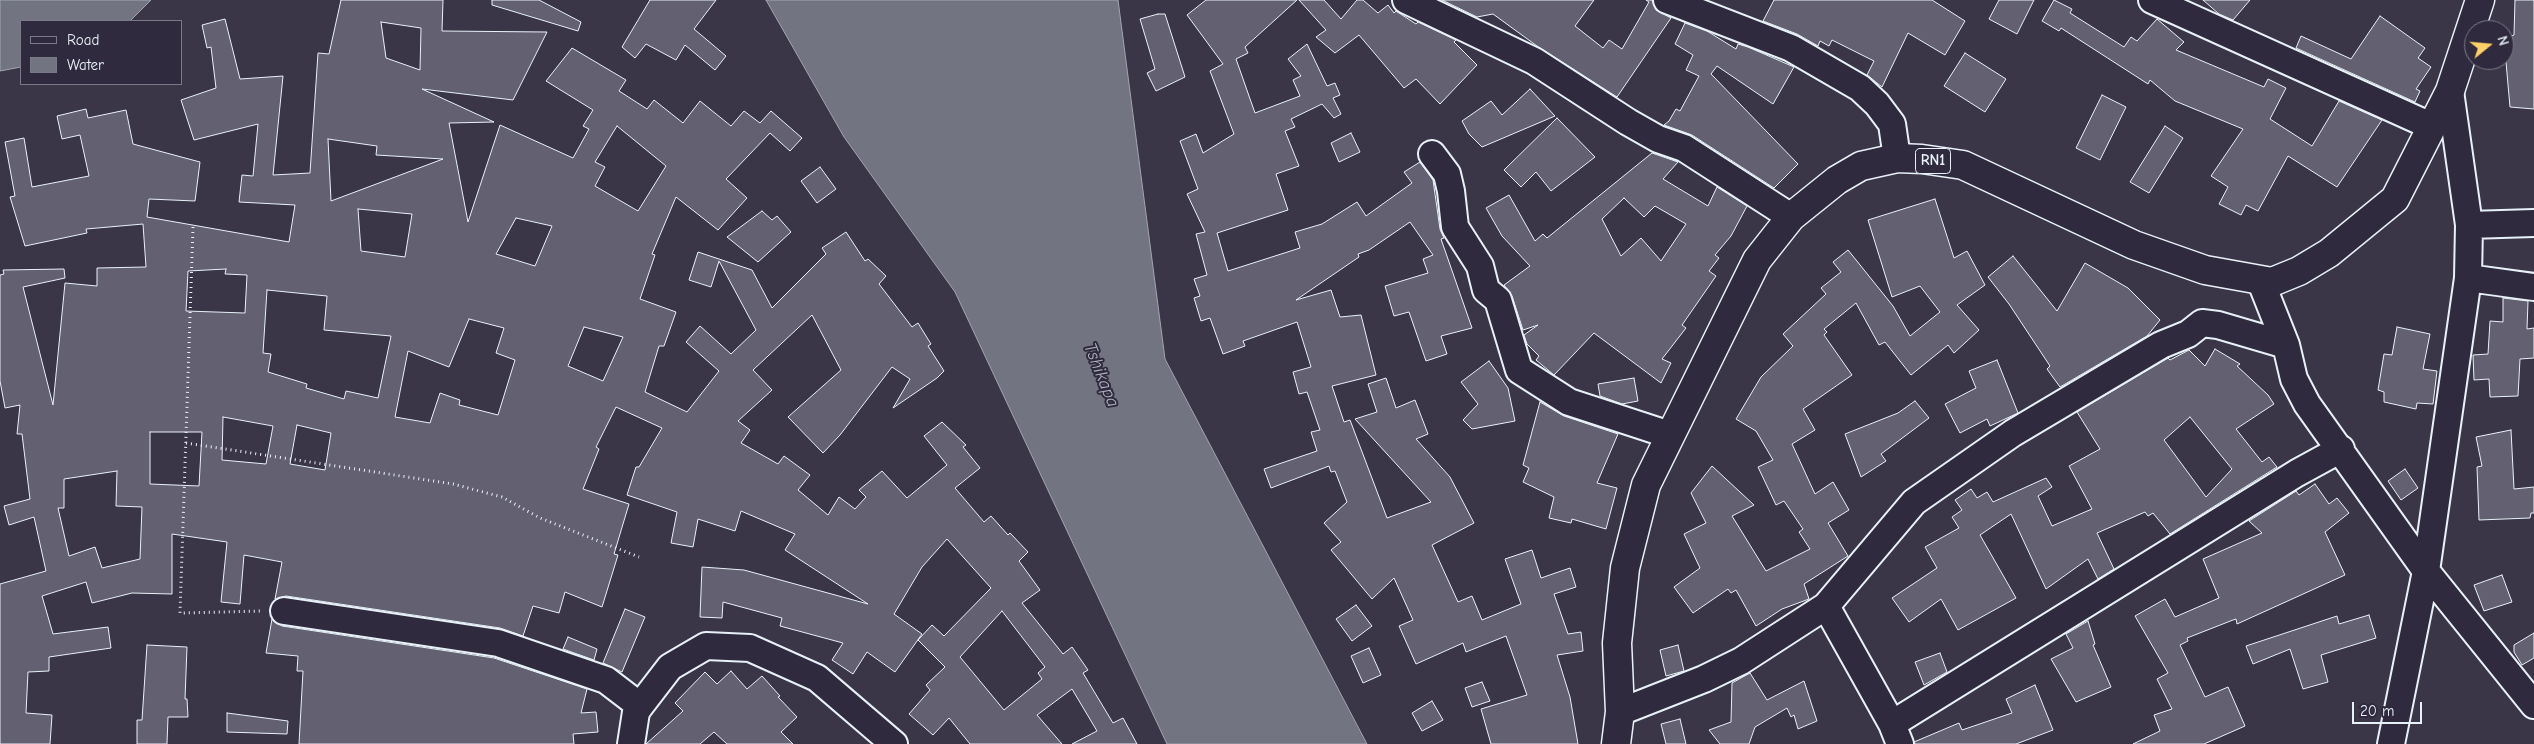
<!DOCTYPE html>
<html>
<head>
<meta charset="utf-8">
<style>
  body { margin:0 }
  #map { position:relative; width:2534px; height:744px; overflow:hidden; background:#3a3648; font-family:"Comic Neue",sans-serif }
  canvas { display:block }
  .legend { position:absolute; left:20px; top:20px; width:162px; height:65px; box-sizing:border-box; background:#2f2a3d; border:1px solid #797a88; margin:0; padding:6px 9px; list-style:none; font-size:15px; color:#e8f1f8 }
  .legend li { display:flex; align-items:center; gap:10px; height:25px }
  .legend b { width:25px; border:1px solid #797a88 }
  .north { position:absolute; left:2464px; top:20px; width:50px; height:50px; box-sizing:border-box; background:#2f2a3d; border:1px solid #797a88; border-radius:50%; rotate:73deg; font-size:14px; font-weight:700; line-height:20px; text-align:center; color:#e8f1f8 }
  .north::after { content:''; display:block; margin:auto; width:18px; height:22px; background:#ffd166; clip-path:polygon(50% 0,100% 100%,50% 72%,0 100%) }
  .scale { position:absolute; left:2352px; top:702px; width:70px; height:22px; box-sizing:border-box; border:2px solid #e8f1f8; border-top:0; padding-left:6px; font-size:15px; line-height:18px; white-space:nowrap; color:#e8f1f8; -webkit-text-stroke:4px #2f2a3d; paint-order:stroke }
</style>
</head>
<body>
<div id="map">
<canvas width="2534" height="744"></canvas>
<ul class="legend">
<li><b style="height:6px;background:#2f2a3d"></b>Road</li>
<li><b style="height:14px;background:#737482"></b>Water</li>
</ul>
<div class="north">N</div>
<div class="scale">20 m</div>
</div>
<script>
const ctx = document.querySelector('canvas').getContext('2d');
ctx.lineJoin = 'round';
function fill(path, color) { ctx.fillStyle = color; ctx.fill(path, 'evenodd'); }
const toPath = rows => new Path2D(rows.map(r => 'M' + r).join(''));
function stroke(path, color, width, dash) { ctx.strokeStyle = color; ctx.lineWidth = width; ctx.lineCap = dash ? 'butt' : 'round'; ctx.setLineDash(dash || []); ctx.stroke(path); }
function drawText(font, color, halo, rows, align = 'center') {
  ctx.font = font + ' "Comic Neue",sans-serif'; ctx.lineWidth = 4; ctx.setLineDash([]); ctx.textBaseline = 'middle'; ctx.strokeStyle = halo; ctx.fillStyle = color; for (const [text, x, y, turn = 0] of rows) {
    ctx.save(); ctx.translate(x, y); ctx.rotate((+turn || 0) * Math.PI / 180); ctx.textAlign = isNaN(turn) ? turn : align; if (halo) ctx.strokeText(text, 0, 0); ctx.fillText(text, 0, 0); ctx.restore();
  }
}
const water = toPath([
  [0,0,151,0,130,21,21,21,21,67,0,71,0,0],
  [766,0,1118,0,1165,359,1367,744,1167,744,955,292,844,137,766,0]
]);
fill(water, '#737482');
stroke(water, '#a2a6b1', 1);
const building = toPath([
  [341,0,443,0,442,31,547,32,513,100,422,89,494,122,449,123,468,222,500,125,573,158,589,129,583,126,593,110,546,81,572,48,626,80,619,91,647,109,654,100,683,123,700,101,731,126,744,111,760,123,771,111,802,138,790,151,770,133,726,179,747,198,718,230,676,197,652,254,655,255,640,299,676,312,664,346,659,346,645,392,687,412,719,371,686,342,700,326,731,354,756,330,719,261,711,287,689,280,698,252,752,270,772,308,826,254,822,248,846,232,865,261,868,259,886,276,879,284,912,327,918,323,931,344,928,346,944,371,937,378,893,408,910,379,892,367,840,435,823,453,788,417,841,370,812,315,753,370,772,390,738,421,750,430,741,443,778,464,784,456,810,475,798,490,828,515,839,497,855,509,866,497,859,490,882,471,907,498,947,465,924,436,942,422,966,445,963,447,980,468,955,488,984,522,991,516,1008,535,1010,533,1028,552,1019,561,1040,590,1022,603,1063,654,1072,647,1088,670,1083,673,1113,723,1123,718,1137,744,1072,744,1097,731,1072,689,1037,715,1062,744,970,744,949,718,933,735,909,714,930,690,926,685,945,667,918,640,932,625,944,636,991,588,947,539,922,567,894,614,922,634,895,672,867,652,853,674,832,660,843,643,780,626,782,618,723,602,722,618,700,617,702,567,744,570,868,604,785,550,795,534,741,511,735,531,698,519,693,547,671,543,677,512,627,495,636,467,639,467,662,428,616,407,596,447,599,449,583,489,629,504,614,554,618,555,602,607,565,592,559,613,533,606,523,636,500,628,286,596,275,599,282,562,244,555,240,604,221,602,227,542,172,534,172,594,132,593,92,603,86,582,42,596,53,634,108,627,111,648,49,657,49,671,28,672,26,713,52,715,50,744,0,744,0,584,46,571,34,517,9,525,4,506,30,499,22,434,17,434,20,405,5,408,0,381,0,275,4,274,3,270,64,269,65,278,23,287,53,405,65,283,97,286,97,268,146,267,143,224,86,229,87,233,25,246,10,197,15,196,5,142,24,138,32,187,89,176,80,135,62,139,57,116,86,109,88,118,126,110,133,144,200,162,195,201,149,199,147,217,289,242,295,205,239,202,242,175,253,176,258,124,194,140,181,100,216,88,211,47,207,48,202,25,225,19,240,79,283,76,273,175,310,173,318,53,329,54,341,0],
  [381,22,421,28,420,70,386,58,381,22],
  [617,126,666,166,638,211,595,186,605,167,595,162,617,126],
  [328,139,377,146,376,155,443,159,331,201,328,139],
  [358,209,412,214,405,257,361,251,358,209],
  [516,218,552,226,535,266,496,254,516,218],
  [226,269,225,274,247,275,245,313,186,311,188,271,226,269],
  [267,290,327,296,324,330,391,336,378,398,346,391,344,399,306,388,307,384,268,372,271,354,263,353,267,290],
  [469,319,504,328,496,353,515,360,498,415,459,405,460,400,440,393,430,423,395,417,408,351,449,367,469,319],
  [584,327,623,337,603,381,568,366,584,327],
  [223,417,273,426,266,464,222,460,223,417],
  [297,425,331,433,325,470,290,464,297,425],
  [150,432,202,432,199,486,150,484,150,432],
  [117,471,116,506,142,507,140,559,102,568,95,547,69,556,58,508,64,508,64,479,117,471],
  [1002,611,1045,667,1038,673,1042,679,1004,710,960,657,1002,611],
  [492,0,539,0,581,22,578,31,492,5,492,0],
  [650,0,716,0,694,29,726,56,715,70,685,45,676,60,646,44,635,58,622,47,650,0],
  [1206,0,1297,0,1245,47,1248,53,1236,59,1255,113,1300,96,1293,80,1301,76,1288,59,1307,44,1327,86,1335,83,1340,95,1333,98,1341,114,1334,118,1322,104,1291,119,1295,127,1285,131,1299,166,1276,174,1288,210,1217,233,1228,271,1300,248,1295,232,1322,224,1357,202,1366,216,1412,183,1404,172,1420,162,1433,180,1440,229,1444,238,1441,239,1472,328,1441,336,1447,354,1426,361,1409,312,1394,316,1385,286,1428,273,1423,259,1433,255,1410,222,1369,250,1358,254,1359,257,1296,300,1331,290,1340,317,1361,315,1376,375,1332,386,1344,422,1350,420,1387,518,1431,502,1355,419,1377,412,1368,384,1386,378,1396,408,1415,400,1428,434,1416,439,1450,477,1474,523,1432,545,1458,602,1472,596,1482,620,1521,604,1505,559,1532,550,1541,578,1570,568,1576,587,1554,594,1568,634,1581,632,1583,651,1557,655,1570,697,1578,744,1491,744,1481,709,1527,695,1506,636,1466,652,1463,643,1416,664,1399,626,1413,620,1394,578,1372,599,1331,550,1341,542,1324,523,1347,502,1335,471,1331,472,1329,466,1271,488,1264,469,1317,451,1311,432,1320,430,1307,392,1299,394,1293,372,1311,367,1297,322,1243,341,1245,346,1223,354,1210,318,1201,321,1194,298,1200,296,1194,279,1207,275,1196,234,1205,232,1187,194,1198,189,1180,141,1196,134,1203,153,1234,134,1210,71,1223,64,1187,15,1206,0],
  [1299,0,1324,0,1341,19,1357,0,1363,0,1378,13,1388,5,1394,13,1396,11,1416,24,1418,22,1456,40,1454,42,1477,65,1440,104,1416,79,1404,88,1359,35,1335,53,1316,37,1326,30,1299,0],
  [1442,0,1594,0,1575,26,1603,48,1609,40,1622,49,1649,2,1646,0,1652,0,1656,10,1671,18,1617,97,1537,46,1493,14,1477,17,1442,0],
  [1774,0,1932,0,1965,21,1945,55,1908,33,1882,87,1867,75,1874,61,1832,40,1829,46,1820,41,1818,46,1797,34,1763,21,1774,0],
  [1999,0,2034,0,2017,34,1989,19,1999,0],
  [2054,0,2072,9,2070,13,2124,47,2131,37,2137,41,2157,19,2184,42,2176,50,2264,87,2268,79,2286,88,2270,119,2312,146,2339,101,2382,120,2337,187,2288,156,2258,211,2246,205,2241,215,2219,204,2228,187,2211,176,2243,129,2175,101,2150,80,2148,84,2061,28,2059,31,2042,21,2054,0],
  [2203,0,2250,0,2233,20,2219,14,2203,0],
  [2515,0,2534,0,2534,109,2510,107,2506,62,2508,37,2514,35,2515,0],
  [1158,14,1165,14,1185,77,1156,91,1147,73,1155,69,1140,19,1158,14],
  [2380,16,2425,48,2418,58,2431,67,2416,89,2420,91,2415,102,2296,48,2301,36,2351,59,2380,16],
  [1685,23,1707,31,1736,49,1738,44,1748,47,1794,67,1773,104,1717,66,1711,74,1798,164,1774,188,1692,135,1664,125,1669,121,1676,109,1680,111,1699,76,1686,70,1693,55,1675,44,1685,23],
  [1965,53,2006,79,1985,112,1944,86,1965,53],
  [1530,89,1555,116,1482,147,1469,134,1462,121,1491,101,1502,115,1530,89],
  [2102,95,2126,107,2100,160,2076,148,2102,95],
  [1557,118,1595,157,1551,191,1536,172,1521,187,1504,170,1557,118],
  [2165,126,2183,138,2149,193,2130,182,2165,126],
  [1351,133,1360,152,1339,162,1331,143,1351,133],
  [1652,153,1678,162,1663,179,1708,206,1717,187,1747,206,1731,236,1715,255,1719,258,1709,271,1716,276,1682,325,1686,328,1662,359,1671,363,1661,383,1594,333,1554,375,1536,360,1539,356,1527,344,1524,335,1538,325,1523,330,1512,296,1504,285,1530,266,1502,236,1486,208,1509,195,1535,241,1543,234,1547,238,1652,153],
  [1624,198,1644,217,1655,206,1686,224,1661,261,1641,238,1621,256,1602,219,1624,198],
  [820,167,836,189,817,203,801,181,820,167],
  [1935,199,1954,258,1967,251,1985,285,1957,305,1979,330,1954,353,1948,345,1911,375,1885,342,1879,345,1856,303,1824,329,1827,332,1824,335,1852,375,1803,409,1815,430,1792,444,1815,494,1833,482,1849,510,1828,523,1848,556,1804,584,1809,599,1782,609,1756,626,1736,590,1731,593,1728,589,1693,613,1674,587,1700,568,1684,534,1706,523,1691,493,1712,466,1754,505,1732,516,1766,571,1810,549,1799,532,1803,529,1784,501,1776,505,1758,467,1773,460,1756,431,1736,419,1761,377,1793,346,1783,334,1826,294,1821,288,1841,272,1833,262,1848,250,1893,306,1910,336,1940,312,1920,286,1892,297,1868,220,1935,199],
  [762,211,772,220,777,216,791,232,758,262,727,237,762,211],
  [2013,256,2057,311,2085,263,2128,288,2160,320,2147,336,2060,387,2047,369,2050,366,2009,304,1988,277,2013,256],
  [2503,298,2528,301,2527,329,2534,328,2534,358,2520,359,2518,396,2490,397,2489,379,2474,380,2473,355,2488,354,2490,321,2503,322,2503,298],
  [2397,327,2430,334,2423,369,2437,371,2433,404,2417,403,2416,409,2384,402,2384,392,2378,390,2384,354,2392,355,2397,327],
  [2215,349,2240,364,2237,366,2268,395,2274,404,2236,429,2262,462,2269,457,2277,467,2170,534,2153,513,2148,516,2145,512,2097,533,2114,569,2098,579,2088,559,2046,589,2011,514,1980,535,2016,598,1958,630,1941,599,1909,622,1892,598,1937,568,1925,547,1959,528,1952,517,1962,510,1955,500,1971,489,1977,498,1987,492,1993,502,2046,478,2052,487,2038,496,2052,526,2092,509,2069,466,2100,449,2077,412,2168,358,2170,360,2189,350,2205,366,2215,349],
  [2190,417,2232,469,2206,497,2164,440,2190,417],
  [1997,360,2018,413,1990,426,1987,419,1960,433,1945,404,1976,388,1969,371,1997,360],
  [1489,361,1508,388,1515,421,1472,429,1463,420,1478,404,1461,382,1489,361],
  [1634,378,1638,401,1622,404,1600,396,1598,384,1634,378],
  [1915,401,1929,418,1881,454,1886,461,1861,477,1845,434,1898,413,1915,401],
  [1540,402,1564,416,1618,434,1597,483,1617,488,1606,529,1572,519,1571,523,1549,518,1554,497,1523,482,1529,468,1523,465,1540,402],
  [2511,430,2514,489,2534,487,2534,513,2531,513,2530,518,2479,520,2477,467,2482,466,2476,437,2511,430],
  [2405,469,2418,488,2401,500,2388,481,2405,469],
  [2315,484,2329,504,2337,498,2349,513,2325,532,2345,575,2237,624,2236,619,2233,620,2187,638,2188,641,2180,645,2205,697,2228,687,2245,726,2204,744,2133,744,2160,731,2154,715,2172,709,2157,679,2168,673,2135,616,2165,599,2175,617,2219,598,2203,559,2262,533,2249,521,2296,491,2299,495,2315,484],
  [2502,575,2512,602,2484,611,2474,585,2502,575],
  [1356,605,1372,626,1352,641,1336,619,1356,605],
  [625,609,645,617,622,672,603,663,625,609],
  [2369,615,2376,638,2321,655,2328,682,2303,689,2290,649,2253,664,2246,646,2337,616,2339,624,2369,615],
  [272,619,282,626,494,658,587,689,581,713,596,712,598,732,573,734,574,744,299,744,303,671,297,671,298,656,266,653,272,619],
  [2088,621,2095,644,2093,645,2111,687,2076,702,2051,659,2073,648,2066,634,2088,621],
  [2534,633,2534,658,2522,665,2514,652,2514,645,2534,633],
  [568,637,597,649,594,660,563,649,568,637],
  [147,645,187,647,185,699,187,699,188,717,168,717,167,744,137,744,137,720,142,720,147,645],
  [1678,645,1684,671,1666,676,1660,650,1678,645],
  [1369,648,1381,675,1363,683,1351,656,1369,648],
  [1940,653,1947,672,1924,685,1915,662,1940,653],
  [731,671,747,689,762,676,780,696,778,697,797,717,781,732,793,744,727,744,714,732,700,744,646,744,683,711,675,703,705,672,717,684,731,671],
  [1750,673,1767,700,1804,681,1817,721,1798,729,1794,715,1791,717,1787,708,1755,727,1749,744,1720,744,1709,730,1731,722,1732,683,1750,673],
  [1482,682,1490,701,1472,707,1465,688,1482,682],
  [2035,685,2053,730,2016,744,1915,744,1914,742,1959,723,1962,730,2012,713,2006,699,2035,685],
  [1432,701,1443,720,1422,731,1412,713,1432,701],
  [227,713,288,721,287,734,227,732,227,713],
  [1680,719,1686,744,1666,744,1661,724,1680,719]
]);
fill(building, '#636171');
stroke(building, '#e8f1f8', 1);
const minor = toPath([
  [1406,0,1534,61,1628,122,1658,139,1684,148,1791,217],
  [1667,0,1791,48,1860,88,1877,104,1892,124,1897,158],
  [2152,0,2431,126],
  [1432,154,1447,174,1451,191,1455,227,1480,266,1486,290,1498,300,1519,370,1569,402,1670,435],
  [2469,225,2534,223],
  [2468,278,2534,287],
  [2261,282,2286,345,2294,379,2307,404,2426,571,2534,705],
  [1826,606,1892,724,1900,744],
  [284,611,498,643,606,680,640,706],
  [1620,712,1704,679,1741,661,1826,606,1914,502,2013,433,2161,345,2188,334,2202,323,2218,325,2286,345],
  [1892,724,2297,473,2341,449],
  [631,744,636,712,640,706,670,667,706,646,750,648,817,678,894,744],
  [2391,744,2426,571,2468,278,2469,225,2450,91]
]);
const trunk = toPath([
  [1616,744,1620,712,1617,643,1625,568,1646,485,1757,260,1791,217,1837,180,1861,166,1897,158,1922,159,1963,165,2134,245,2205,270,2272,282,2299,271,2329,253,2395,199,2450,91,2480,0]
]);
stroke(minor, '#e8f1f8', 30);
stroke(trunk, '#e8f1f8', 31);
stroke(toPath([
  [193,227,180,613,261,611],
  [186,443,453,484,502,497,540,518,639,557]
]), '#e8f1f8', 3, [1, 4]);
stroke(minor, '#2f2a3d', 26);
stroke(trunk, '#2f2a3d', 28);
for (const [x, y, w] of [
  [1933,161,35]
]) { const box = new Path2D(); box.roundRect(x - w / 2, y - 12.5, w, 25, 4); ctx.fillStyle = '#2f2a3d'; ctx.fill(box); stroke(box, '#e8f1f8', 1); }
drawText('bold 15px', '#e8f1f8', null, [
  ["RN1",1933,161]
]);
drawText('italic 18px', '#aeb2bd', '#2f2a3d', [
  ["Tshikapa",1101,375,68]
]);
</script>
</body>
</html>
